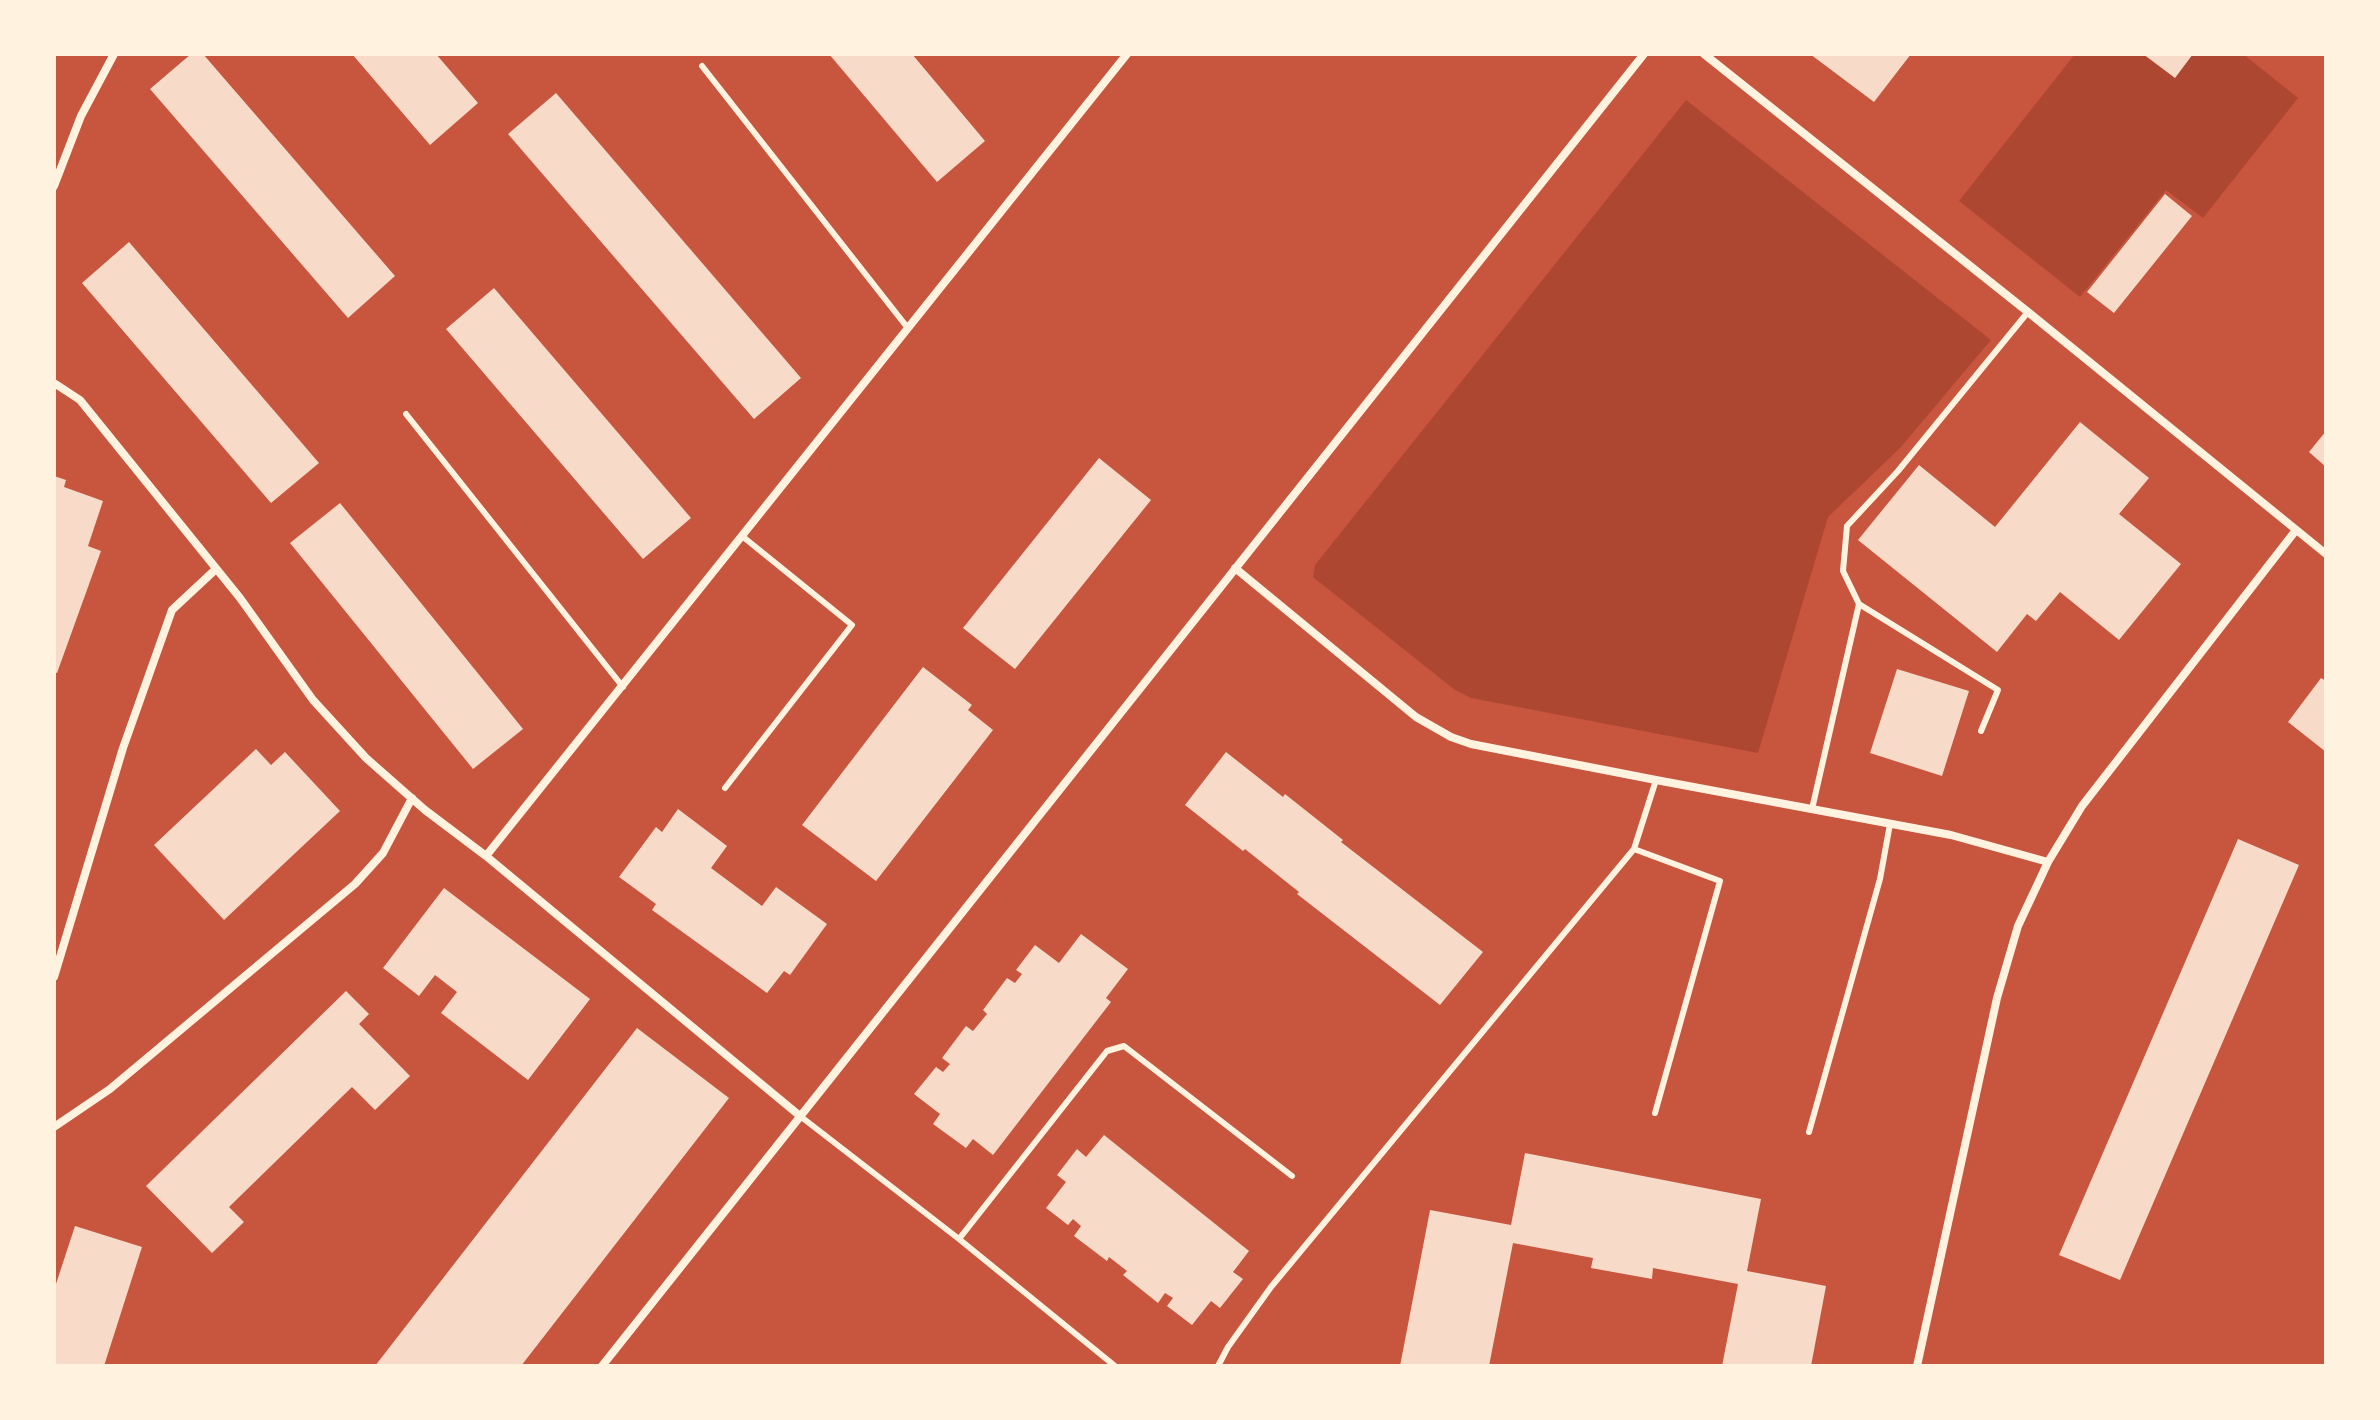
<!DOCTYPE html>
<html>
<head>
<meta charset="utf-8">
<style>
  body { margin:0 }
  #map { position:relative; width:2380px; height:1420px; overflow:hidden; background:#c8553d; font-family:Mulish,sans-serif }
  canvas { display:block }
  .frame { position:absolute; inset:0; border:56px solid #fff3e0; pointer-events:none }
</style>
</head>
<body>
<div id="map">
<canvas width="2380" height="1420"></canvas>
<div class="frame"></div>
</div>
<script>
const ctx = document.querySelector('canvas').getContext('2d');
ctx.lineJoin = 'round';
function fill(path, color) { ctx.fillStyle = color; ctx.fill(path, 'evenodd'); }
const toPath = rows => new Path2D(rows.map(r => 'M' + r).join(''));
function stroke(path, color, width, dash) { ctx.strokeStyle = color; ctx.lineWidth = width; ctx.lineCap = dash ? 'butt' : 'round'; ctx.setLineDash(dash || []); ctx.stroke(path); }
fill(toPath([
  [2075,54,2243,54,2298,98,2203,218,2166,190,2080,297,1959,201],
  [1686,100,1991,340,1900,448,1828,517,1758,753,1471,698,1455,690,1313,577,1315,565]
]), '#ae4732');
fill(toPath([
  [191,54,203,54,395,276,348,318,150,89],
  [352,54,436,54,478,103,430,145],
  [829,54,912,54,985,141,937,182],
  [1810,54,1911,54,1874,102],
  [2143,54,2193,54,2175,78],
  [556,93,801,378,754,419,508,134],
  [2165,194,2192,216,2114,313,2087,292],
  [129,242,319,463,271,503,82,283],
  [494,288,691,518,643,559,446,329],
  [2080,422,2149,478,2119,514,2181,564,2119,640,2060,592,2036,621,2027,614,1997,652,1858,540,1919,465,1995,527],
  [2326,431,2326,467,2309,452],
  [1099,458,1151,500,1015,669,963,628],
  [54,476,66,480,64,487,103,501,88,546,101,551,57,673,54,672],
  [340,503,523,729,473,769,290,543],
  [923,667,972,705,968,710,993,730,876,881,802,825],
  [1897,669,1969,691,1942,776,1870,753],
  [2321,678,2326,681,2326,752,2288,722],
  [256,749,271,765,285,752,340,811,224,920,154,845],
  [1226,752,1283,797,1285,794,1343,840,1341,842,1483,952,1440,1005,1297,894,1299,892,1245,849,1243,851,1185,805],
  [678,809,727,846,711,868,762,906,776,887,827,924,790,975,784,971,767,993,652,910,656,904,619,877,656,827,662,832],
  [2238,839,2299,865,2120,1280,2059,1255],
  [444,888,590,999,528,1080,441,1013,457,992,435,975,419,996,383,968],
  [1081,934,1128,969,1106,998,1111,1002,993,1155,973,1139,966,1148,933,1124,940,1114,914,1094,936,1067,943,1072,950,1064,942,1058,966,1026,973,1031,987,1014,983,1010,1007,978,1015,983,1022,974,1016,970,1035,945,1059,963],
  [346,991,369,1014,359,1024,410,1076,375,1110,352,1087,229,1207,244,1222,212,1253,146,1186],
  [637,1028,729,1098,521,1366,375,1366],
  [1104,1135,1249,1251,1233,1272,1243,1279,1220,1308,1211,1301,1192,1325,1167,1306,1173,1298,1165,1293,1158,1303,1123,1275,1127,1271,1109,1257,1107,1261,1074,1236,1081,1226,1073,1219,1068,1225,1046,1208,1066,1182,1057,1175,1077,1149,1086,1157],
  [1525,1153,1761,1199,1747,1271,1826,1286,1811,1366,1722,1366,1738,1284,1653,1268,1652,1279,1591,1268,1593,1258,1513,1243,1489,1366,1400,1366,1430,1210,1511,1225],
  [75,1226,142,1247,104,1366,54,1366,54,1290]
]), '#f7dbc8');
stroke(toPath([
  [702,66,907,327],
  [406,414,623,687],
  [1859,604,1843,571,1847,526,1898,471,2028,312],
  [725,788,852,625,742,536],
  [1812,809,1859,604,1998,690,1981,731],
  [1634,849,1720,881,1655,1113],
  [800,1116,959,1239,1115,1366],
  [1809,1132,1880,879,1890,824],
  [959,1239,1107,1051,1124,1046,1292,1176],
  [1218,1366,1228,1347,1271,1287,1634,849,1656,780]
]), '#fff3e0', 6);
stroke(toPath([
  [1704,54,2028,312,2326,554],
  [54,186,81,116,114,54],
  [54,383,80,400,240,598,313,700,366,758,425,810,486,856,800,1116],
  [1235,568,1416,717,1451,737,1471,744,1656,780,1951,835,2048,862],
  [486,856,1127,54],
  [54,977,123,748,172,610,216,569],
  [54,1127,110,1089,355,884,383,853,412,798],
  [602,1366,1644,54],
  [1917,1366,1997,998,2018,926,2048,862,2082,806,2296,530]
]), '#fff3e0', 8);
</script>
</body>
</html>
